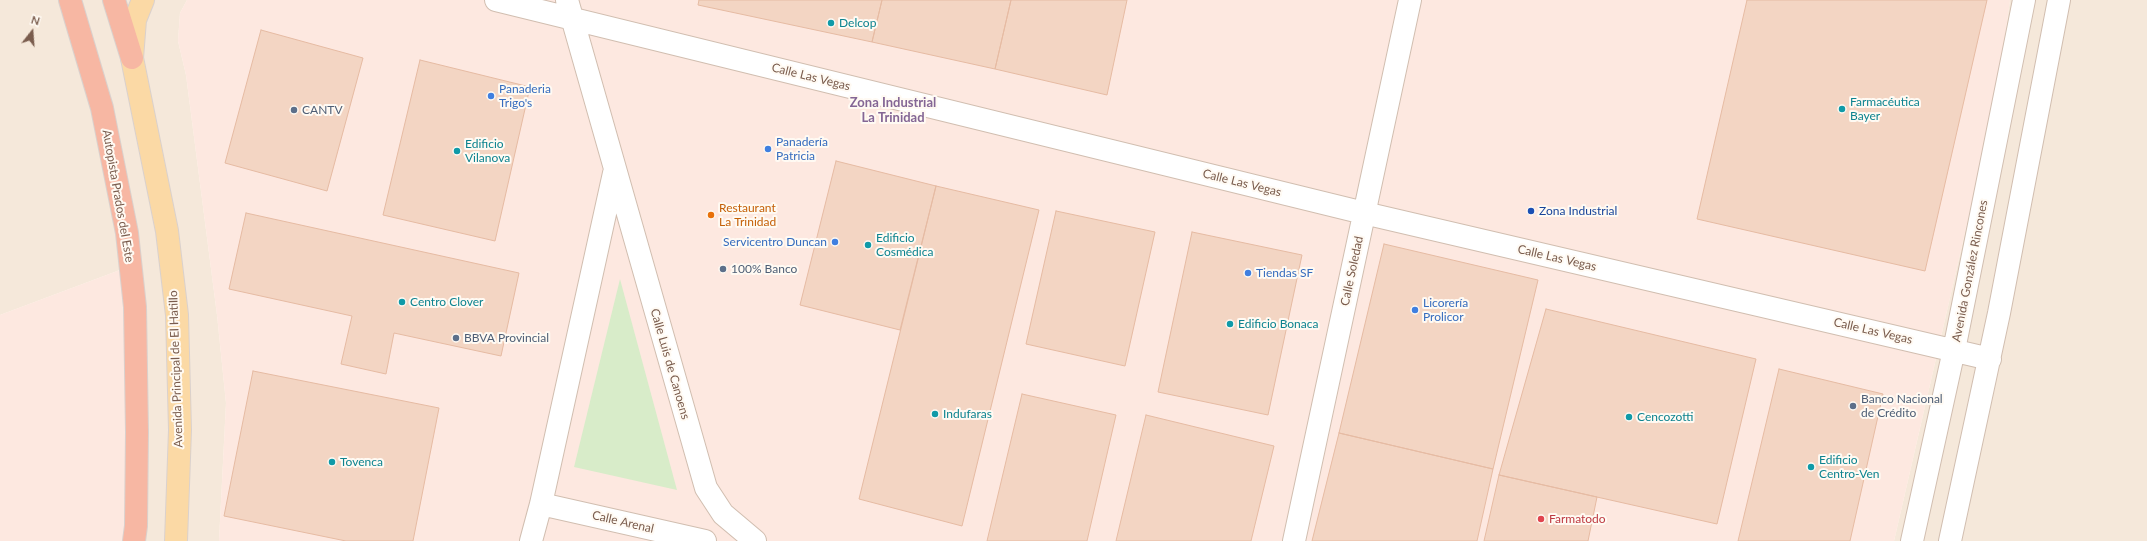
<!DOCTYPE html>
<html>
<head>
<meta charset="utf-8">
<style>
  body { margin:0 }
  #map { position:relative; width:2147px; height:541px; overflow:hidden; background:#fdf6ec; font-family:Lato,sans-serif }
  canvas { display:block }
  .north { position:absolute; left:12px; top:12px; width:40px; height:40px; -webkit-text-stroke:3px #fffaf3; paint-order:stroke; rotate:17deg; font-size:11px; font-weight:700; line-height:16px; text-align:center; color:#7a5c4d }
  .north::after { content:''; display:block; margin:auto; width:14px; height:18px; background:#7a5c4d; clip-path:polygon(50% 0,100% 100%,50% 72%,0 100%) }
</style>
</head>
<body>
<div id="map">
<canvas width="2147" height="541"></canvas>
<div class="north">N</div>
</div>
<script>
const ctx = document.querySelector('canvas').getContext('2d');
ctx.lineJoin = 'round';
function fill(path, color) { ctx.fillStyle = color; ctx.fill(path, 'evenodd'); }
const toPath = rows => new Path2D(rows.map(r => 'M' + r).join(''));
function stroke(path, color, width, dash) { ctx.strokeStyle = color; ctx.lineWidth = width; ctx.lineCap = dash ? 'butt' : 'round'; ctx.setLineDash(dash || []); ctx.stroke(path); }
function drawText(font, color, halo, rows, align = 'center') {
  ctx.font = font + ' Lato,sans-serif'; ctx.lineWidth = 4; ctx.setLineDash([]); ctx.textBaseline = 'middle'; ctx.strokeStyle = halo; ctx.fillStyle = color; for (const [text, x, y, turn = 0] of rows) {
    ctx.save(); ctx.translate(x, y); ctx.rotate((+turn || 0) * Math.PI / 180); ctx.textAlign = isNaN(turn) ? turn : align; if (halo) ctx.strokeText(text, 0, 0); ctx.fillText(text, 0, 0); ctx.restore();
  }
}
fill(toPath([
  [0,0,187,0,180,13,178,41,186,75,217,315,226,403,219,541,126,541,120,270,0,315],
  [2010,0,2147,0,2147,541,1894,541,1998,89]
]), '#f5e8da');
fill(toPath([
  [187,0,2010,0,1998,89,1894,541,219,541,226,403,217,315,186,75,178,41,180,13],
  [120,270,132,330,126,541,0,541,0,315]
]), '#fde8e0');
fill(toPath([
  [620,279,677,490,574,467]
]), '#d8ecc9');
const building = toPath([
  [699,0,882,0,872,42,698,5,699,0],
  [882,0,1011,0,995,69,872,42,882,0],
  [1011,0,1127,0,1107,95,995,69,1011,0],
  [1747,0,1987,0,1925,271,1697,219,1747,0],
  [261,30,363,58,327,191,225,163,261,30],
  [420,60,530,87,495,241,383,215,420,60],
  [836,161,936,186,900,330,800,305,836,161],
  [936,186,1039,210,962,526,859,499,936,186],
  [1056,211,1155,232,1125,366,1026,344,1056,211],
  [246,213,519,273,501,356,394,333,386,374,341,364,352,316,229,289,246,213],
  [1192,232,1302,255,1268,415,1158,392,1192,232],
  [1384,244,1538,280,1493,469,1339,433,1384,244],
  [1546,309,1756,359,1717,524,1499,475,1546,309],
  [1779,369,1883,394,1850,541,1738,541,1779,369],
  [253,371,439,408,413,541,346,541,224,516,253,371],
  [1022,394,1116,415,1087,541,987,541,1022,394],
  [1146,415,1274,446,1251,541,1116,541,1146,415],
  [1339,433,1493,469,1477,541,1312,541,1339,433],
  [1499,475,1597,497,1588,541,1484,541,1499,475]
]);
fill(building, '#f3d5c3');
stroke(building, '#e6bba3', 1);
const street = toPath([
  [496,0,1364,213,1990,359],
  [567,0,706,488,723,514,755,541],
  [541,504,705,541],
  [531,541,541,504,614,173],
  [1294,541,1410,0],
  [1912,541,1954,350,2024,0],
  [1950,541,1999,313,2059,0]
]);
const primary = toPath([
  [143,0,135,20,132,58,167,231,177,315,180,430,176,541]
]);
const highway = toPath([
  [70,0,102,108,127,233,135,307,137,432,136,526,134,541],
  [114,0,132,58]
]);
stroke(street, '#d1beb0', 24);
stroke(primary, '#dad1cd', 24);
stroke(highway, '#dad1cd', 24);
stroke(street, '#fff', 22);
stroke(primary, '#fbd9a5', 22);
stroke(highway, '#f7b7a3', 22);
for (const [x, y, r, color] of [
  [831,23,4,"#0f9aa8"],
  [491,96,4,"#3f7fe0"],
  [1842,109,4,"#0f9aa8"],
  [294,110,4,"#5c6f8a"],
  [768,149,4,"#3f7fe0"],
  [457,151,4,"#0f9aa8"],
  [1531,211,4,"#1a4fb4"],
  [711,215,4,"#e8710a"],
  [835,242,4,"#3f7fe0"],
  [868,245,4,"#0f9aa8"],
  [723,269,4,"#5c6f8a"],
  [1248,273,4,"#3f7fe0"],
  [402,302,4,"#0f9aa8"],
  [1415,310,4,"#3f7fe0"],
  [1230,324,4,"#0f9aa8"],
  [456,338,4,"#5c6f8a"],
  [1853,406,4,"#5c6f8a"],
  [935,414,4,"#0f9aa8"],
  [1629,417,4,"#0f9aa8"],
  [332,462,4,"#0f9aa8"],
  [1811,467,4,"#0f9aa8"],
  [1541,519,4,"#e0444e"]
]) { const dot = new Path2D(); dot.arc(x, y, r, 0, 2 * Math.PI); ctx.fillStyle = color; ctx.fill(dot); stroke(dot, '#fffaf3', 1.5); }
drawText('12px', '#0d838f', '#fffaf3', [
  ["Delcop",839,23],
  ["Farmacéutica",1850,102],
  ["Bayer",1850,116],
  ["Edificio",465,144],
  ["Vilanova",465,158],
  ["Edificio",876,238],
  ["Cosmédica",876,252],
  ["Centro Clover",410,302],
  ["Edificio Bonaca",1238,324],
  ["Indufaras",943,414],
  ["Cencozotti",1637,417],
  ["Edificio",1819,460],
  ["Centro-Ven",1819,474],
  ["Tovenca",340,462]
], 'left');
drawText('12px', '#7a5c4d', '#fffaf3', [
  ["Calle Las Vegas",811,77,14],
  ["Calle Las Vegas",1242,183,14],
  ["Autopista Prados del Este",118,196,80],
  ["Calle Las Vegas",1557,258,13],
  ["Calle Soledad",1352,271,-78],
  ["Avenida González Rincones",1970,271,-79],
  ["Calle Las Vegas",1873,331,13],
  ["Calle Luis de Canoens",670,364,74],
  ["Avenida Principal de El Hatillo",176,369,-92],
  ["Calle Arenal",623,522,13]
]);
drawText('12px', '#366cbe', '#fffaf3', [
  ["Panaderia",499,89],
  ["Trigo's",499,103],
  ["Panadería",776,142],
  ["Patricia",776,156],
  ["Servicentro Duncan",827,242,"right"],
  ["Tiendas SF",1256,273],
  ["Licorería",1423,303],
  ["Prolicor",1423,317]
], 'left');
drawText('12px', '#4e5e75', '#fffaf3', [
  ["CANTV",302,110],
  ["100% Banco",731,269],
  ["BBVA Provincial",464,338],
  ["Banco Nacional",1861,399],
  ["de Crédito",1861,413]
], 'left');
drawText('12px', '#c56008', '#fffaf3', [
  ["Restaurant",719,208],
  ["La Trinidad",719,222]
], 'left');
drawText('12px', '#164399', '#fffaf3', [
  ["Zona Industrial",1539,211]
], 'left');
drawText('12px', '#be3a42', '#fffaf3', [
  ["Farmatodo",1549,519]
], 'left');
drawText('bold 13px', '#846695', '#fffaf3', [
  ["Zona Industrial",893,103],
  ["La Trinidad",893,118]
]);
</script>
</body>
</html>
